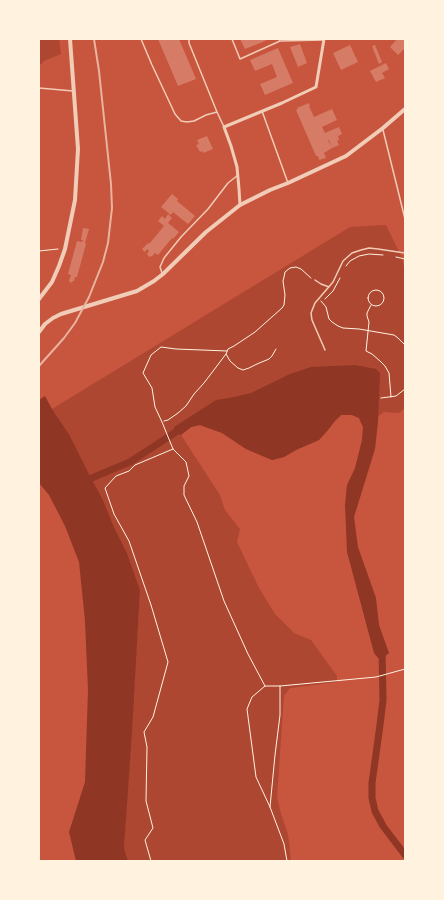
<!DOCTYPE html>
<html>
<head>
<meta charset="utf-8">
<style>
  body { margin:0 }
  #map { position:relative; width:444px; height:900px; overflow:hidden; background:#c8553d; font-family:Barlow,sans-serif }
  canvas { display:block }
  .frame { position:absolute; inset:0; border:40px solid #fff3e0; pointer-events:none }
</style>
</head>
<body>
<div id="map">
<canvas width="444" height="900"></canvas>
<div class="frame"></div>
</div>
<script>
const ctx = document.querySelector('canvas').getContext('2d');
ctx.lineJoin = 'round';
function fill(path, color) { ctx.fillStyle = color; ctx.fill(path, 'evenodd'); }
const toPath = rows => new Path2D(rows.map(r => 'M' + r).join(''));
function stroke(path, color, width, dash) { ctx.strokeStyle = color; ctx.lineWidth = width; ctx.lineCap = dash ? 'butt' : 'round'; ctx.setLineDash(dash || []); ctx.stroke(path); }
fill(toPath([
  [39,39,59,39,61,54,44,61,39,66],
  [386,225,402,258,405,272,405,408,399,413,384,412,363,427,359,418,352,415,341,415,334,422,328,430,319,440,296,450,284,457,272,460,246,449,222,433,200,425,191,427,181,435,220,495,225,510,240,529,237,542,258,586,275,614,294,633,311,640,337,676,337,682,290,688,284,696,277,797,281,814,288,834,291,861,128,861,124,848,140,590,127,553,114,527,103,500,89,474,69,434,52,409,350,227]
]), '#ae4732');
fill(toPath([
  [355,365,376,369,380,373,378,422,375,449,354,517,358,547,376,598,379,625,389,653,383,658,378,658,374,653,347,552,345,505,347,485,355,468,362,440,363,427,359,418,352,415,341,415,334,422,328,430,319,440,296,450,284,457,272,460,246,449,222,433,200,425,191,427,181,435,174,432,174,427,216,400,229,398,251,393,290,374,311,367],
  [45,396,52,409,69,434,89,474,103,500,114,527,127,553,140,590,132,732,124,848,128,861,76,861,69,832,85,782,88,690,85,621,79,562,65,526,49,495,39,483,39,400]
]), '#8f3625');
stroke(toPath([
  [82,482,130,462,182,428],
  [382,650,383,700,380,725,372,783,372,798,375,811,383,826,405,855]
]), '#8f3625', 7);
fill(toPath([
  [158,39,179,39,196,79,178,86],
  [240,39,270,39,245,49],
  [397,39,405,39,405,48,398,55,390,47],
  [300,44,307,63,298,67,290,47],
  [350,45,358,62,341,70,333,53],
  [375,45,382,62,379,64,372,46],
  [278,48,293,83,265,95,260,84,277,77,272,64,255,71,250,60],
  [386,63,389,69,382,73,385,78,376,82,370,71],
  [309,103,310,106,309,106,314,117,332,109,337,120,322,127,325,133,339,127,342,134,338,136,339,140,337,141,339,145,332,148,329,140,328,140,332,148,324,153,326,158,319,160,318,156,316,156,296,110,298,109,297,108],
  [207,136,213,149,203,153,202,151,200,152,196,145,199,144,197,140],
  [172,194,178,199,177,201,195,216,188,224,173,212,171,215,161,207],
  [168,214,172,218,168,223,179,232,173,239,172,238,158,255,155,253,152,256,149,257,147,254,149,251,147,249,145,252,142,249,148,243,149,244,164,226,158,221,162,216,165,219],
  [83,228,89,229,85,243,86,244,77,277,75,277,74,281,73,281,71,283,69,281,71,275,68,274,77,241,82,242,83,240,81,240]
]), '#d67c66');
stroke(toPath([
  [39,251,58,249],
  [396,257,405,259],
  [346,266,350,261,359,256,369,254,383,255],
  '368 298a8 8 0 1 1 16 0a8 8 0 1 1-16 0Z',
  [325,299,333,291,340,278],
  [321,301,326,307,329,319,332,322,338,326,343,328,359,329,394,335,398,338,405,345],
  [371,305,367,313,367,316,369,322,366,351,372,354,380,361,385,366,389,373,391,397],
  [276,349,272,356,269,359,257,364,249,368,243,370,238,368,230,361,226,354,228,349,234,346,255,332,282,308,284,305,285,295,283,281,284,277,285,272,290,268,296,267,301,269,311,278],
  [227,351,176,349,161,347,151,355,143,373,152,388,155,407,162,422,173,449,186,462,189,476,184,486,184,495,197,522,224,601,248,654,265,686],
  [381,398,396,396,405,389],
  [164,421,168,420,178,413,186,406,194,394,204,383,226,354],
  [270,807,275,755,280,715,280,686],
  [151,861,145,840,153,828,146,801,147,747,144,732,153,717,168,662,151,605,129,541,114,514,105,488,116,476,129,471,135,465,173,449],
  [287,861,284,844,270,807,256,777,247,709,252,697,265,686,280,686,376,677,405,669]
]), '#fff3e0', 1);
stroke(toPath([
  [141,39,152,65,175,114,181,121,187,122,194,121,206,115,217,112,224,127],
  [189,39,189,43,217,112],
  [232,39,240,59,280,41,279,39],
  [280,41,324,40],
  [39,88,73,91],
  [262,111,288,183],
  [383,130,405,219],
  [162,273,160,267,164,258,181,237,208,209,228,183,238,175],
  [315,280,321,284,329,287],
  [325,350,312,320,311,313,315,303,333,282,343,261,352,253,361,250,369,248,378,249,405,253]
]), '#f1ccb7', 1.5);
stroke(toPath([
  [240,205,239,189,237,167,231,146,224,127,282,103,316,87,324,39]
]), '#f1ccb7', 3);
stroke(toPath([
  [39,299,52,282,59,266,65,249,75,200,78,149,70,39],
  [39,332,45,324,53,318,61,314,137,291,154,281,163,274,206,232,240,205,270,190,288,183,346,156,383,128,405,109]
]), '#f1ccb7', 4);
stroke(toPath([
  [39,366,64,338,75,323,89,297,103,262,108,243,112,208,111,184,99,71,94,39]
]), '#e9b49f', 2);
</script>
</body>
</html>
